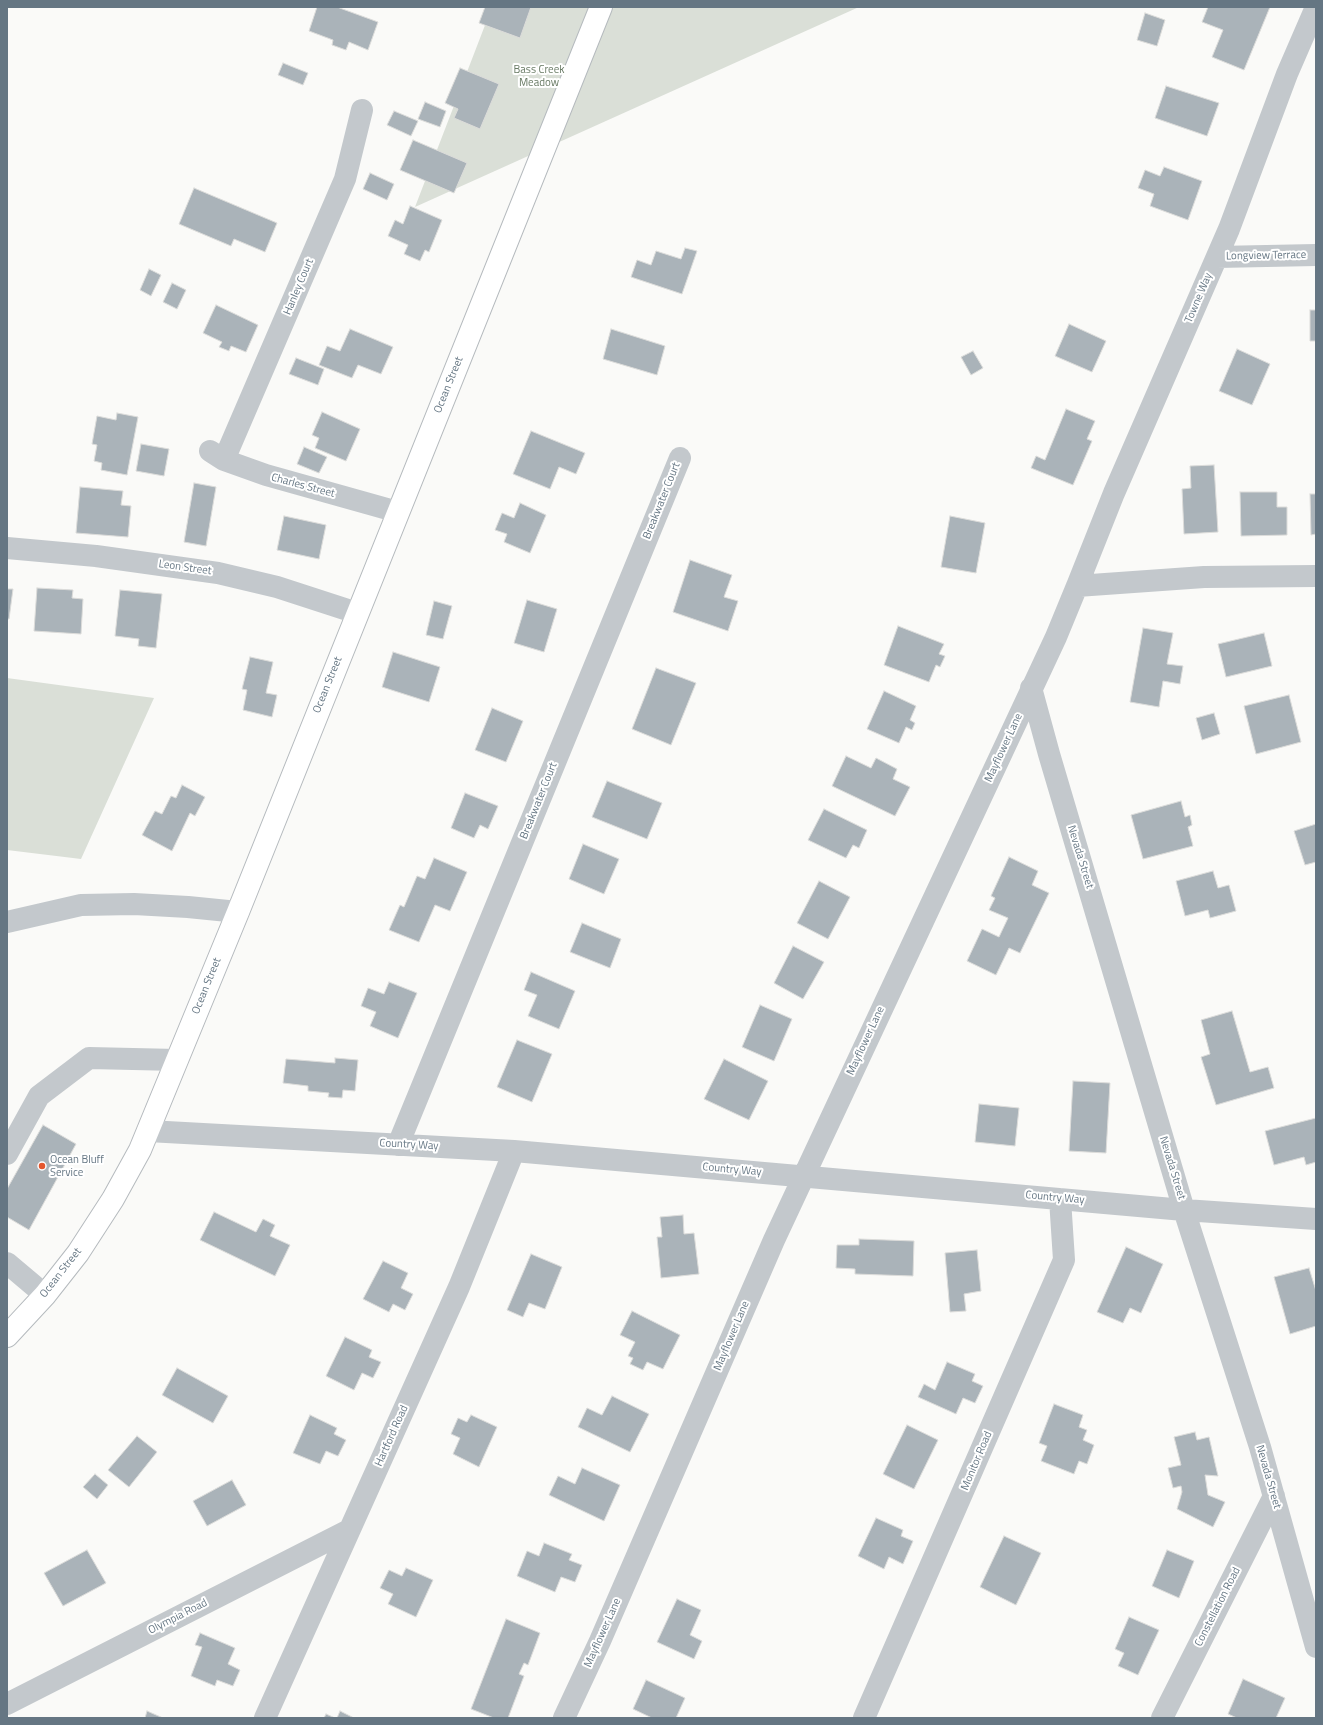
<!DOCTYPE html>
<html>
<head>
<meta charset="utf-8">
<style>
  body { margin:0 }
  #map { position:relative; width:1323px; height:1725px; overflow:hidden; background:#fafaf8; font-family:"Titillium Web",sans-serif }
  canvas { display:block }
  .frame { position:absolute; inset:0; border:8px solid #657683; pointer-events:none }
</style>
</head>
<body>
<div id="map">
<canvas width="1323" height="1725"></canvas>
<div class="frame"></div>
</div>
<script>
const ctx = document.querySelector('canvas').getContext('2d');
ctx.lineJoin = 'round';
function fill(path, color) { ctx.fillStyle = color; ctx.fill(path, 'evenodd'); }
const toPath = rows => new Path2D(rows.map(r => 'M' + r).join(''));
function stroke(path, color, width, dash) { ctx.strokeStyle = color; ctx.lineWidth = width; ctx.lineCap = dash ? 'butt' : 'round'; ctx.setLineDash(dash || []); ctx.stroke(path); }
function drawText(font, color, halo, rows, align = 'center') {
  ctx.font = font + ' "Titillium Web",sans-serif'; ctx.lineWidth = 4; ctx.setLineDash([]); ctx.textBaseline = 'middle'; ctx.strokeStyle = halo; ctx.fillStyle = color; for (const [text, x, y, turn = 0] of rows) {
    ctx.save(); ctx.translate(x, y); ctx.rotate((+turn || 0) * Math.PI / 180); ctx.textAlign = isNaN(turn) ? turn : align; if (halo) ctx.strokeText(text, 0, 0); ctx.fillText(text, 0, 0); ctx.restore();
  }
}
fill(toPath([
  [492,7,859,7,415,207],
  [7,678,154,698,81,859,7,850]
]), '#dadfd7');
const building = toPath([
  [317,7,337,7,378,22,368,50,349,42,346,50,332,45,333,40,309,31,317,7],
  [485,7,531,7,520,38,479,23,485,7],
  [1208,7,1270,7,1244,70,1212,57,1223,30,1202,22,1208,7],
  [1145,13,1165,20,1157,46,1137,40,1145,13],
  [283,63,308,73,303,85,278,75,283,63],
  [460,68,499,84,480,129,454,118,458,109,445,103,460,68],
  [1166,86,1219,103,1207,136,1155,118,1166,86],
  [425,102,446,111,440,127,418,119,425,102],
  [394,111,418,121,411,136,387,125,394,111],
  [413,140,467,163,454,193,400,170,413,140],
  [1164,167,1202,181,1188,220,1150,206,1154,194,1138,188,1145,170,1160,176,1164,167],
  [370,173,394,184,387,200,363,189,370,173],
  [194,188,277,223,265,252,234,239,231,246,179,224,194,188],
  [410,206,442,220,429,252,425,250,420,261,404,254,408,245,388,236,395,220,403,224,410,206],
  [685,248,697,251,682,294,631,277,637,260,651,265,656,251,681,259,685,248],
  [149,269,161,275,151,296,140,290,149,269],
  [172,283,186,290,177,309,163,302,172,283],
  [216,305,258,325,246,352,231,346,229,351,219,347,222,342,203,333,216,305],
  [1310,310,1316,310,1316,341,1310,341,1310,310],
  [1069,324,1106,341,1092,372,1055,356,1069,324],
  [350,329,393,347,381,374,358,365,352,378,319,365,327,346,340,351,350,329],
  [611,329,665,346,657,375,603,359,611,329],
  [1237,349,1270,364,1252,405,1219,391,1237,349],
  [973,351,983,368,971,375,961,357,973,351],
  [296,358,324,369,318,385,289,374,296,358],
  [1066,409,1095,421,1087,439,1092,441,1073,485,1031,468,1036,456,1045,460,1066,409],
  [322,412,360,429,346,461,315,448,319,438,312,435,322,412],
  [117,413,138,417,127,475,101,470,102,463,94,461,97,445,92,444,97,416,116,420,117,413],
  [531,431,585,453,576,474,559,467,550,489,513,474,531,431],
  [141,444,169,449,164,476,136,471,141,444],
  [304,447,327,457,319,473,297,464,304,447],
  [1214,465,1218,532,1184,534,1182,489,1191,488,1190,466,1214,465],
  [194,483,216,487,206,546,184,542,194,483],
  [80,487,123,491,121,505,131,506,128,537,76,533,80,487],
  [1240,492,1277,492,1277,507,1287,507,1287,535,1241,536,1240,492],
  [1310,494,1316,494,1316,534,1311,535,1310,494],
  [520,503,546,515,530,553,504,542,507,534,495,530,502,513,514,518,520,503],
  [284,516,326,525,319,559,277,550,284,516],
  [950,516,985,523,976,573,941,567,950,516],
  [690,560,732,575,724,597,738,601,728,631,673,612,690,560],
  [37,588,73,590,72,598,83,599,81,634,34,631,37,588],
  [7,589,13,589,9,619,7,619,7,589],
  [120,590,162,594,156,648,138,646,139,639,115,636,120,590],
  [527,600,557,609,544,652,514,643,527,600],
  [434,601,452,606,443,639,426,635,434,601],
  [898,626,944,644,939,654,945,656,940,667,936,665,929,682,884,665,898,626],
  [1143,628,1173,633,1167,664,1183,666,1180,684,1163,681,1159,707,1130,702,1143,628],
  [1264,633,1272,666,1226,677,1218,644,1264,633],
  [393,652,440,667,429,702,382,687,393,652],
  [250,657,273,662,266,693,277,695,272,717,243,710,247,690,242,689,250,657],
  [656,668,696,683,671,745,632,729,656,668],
  [884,691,916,706,910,720,915,723,912,730,906,727,899,743,867,729,884,691],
  [1289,695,1301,742,1256,754,1244,706,1289,695],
  [492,708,523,721,506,762,475,750,492,708],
  [1214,713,1220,734,1202,740,1196,718,1214,713],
  [846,756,871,768,876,758,897,769,893,779,910,787,895,816,832,786,846,756],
  [607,781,662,803,647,839,592,817,607,781],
  [182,785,205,797,195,816,190,813,172,851,142,835,155,811,162,814,171,796,176,798,182,785],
  [465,793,498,806,488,829,480,825,474,838,451,828,465,793],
  [1181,801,1185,817,1190,815,1192,825,1188,827,1193,846,1143,859,1131,815,1181,801],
  [824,809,867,830,859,848,853,845,846,858,808,840,824,809],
  [1316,824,1316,862,1305,865,1294,831,1316,824],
  [583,844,619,859,604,894,569,879,583,844],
  [1009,857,1038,871,1032,885,1049,893,1020,953,1009,948,996,975,967,961,982,929,999,937,1008,918,989,910,995,898,991,896,1009,857],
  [434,858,467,872,450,911,435,905,419,942,389,930,400,905,404,907,417,876,425,879,434,858],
  [1213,871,1218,888,1229,885,1236,911,1210,918,1208,910,1185,916,1176,881,1213,871],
  [819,881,850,897,828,939,797,923,819,881],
  [582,923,621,939,610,968,570,952,582,923],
  [793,946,824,962,803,999,774,983,793,946],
  [531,972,575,991,559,1029,528,1016,537,995,524,990,531,972],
  [389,982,417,993,398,1038,370,1026,376,1012,361,1006,368,988,384,994,389,982],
  [760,1005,792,1019,774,1061,742,1047,760,1005],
  [1232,1011,1250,1072,1268,1067,1274,1088,1216,1105,1201,1057,1210,1054,1201,1020,1232,1011],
  [517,1040,552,1054,532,1102,497,1087,517,1040],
  [335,1058,358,1060,355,1091,343,1090,342,1098,328,1097,329,1093,308,1091,308,1086,283,1083,286,1059,335,1063,335,1058],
  [724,1059,768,1081,749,1120,704,1099,724,1059],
  [1073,1081,1110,1083,1106,1153,1069,1151,1073,1081],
  [979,1104,1019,1108,1015,1146,975,1142,979,1104],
  [1316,1118,1316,1162,1306,1165,1304,1157,1274,1165,1265,1131,1316,1118],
  [43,1125,76,1144,29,1230,7,1217,7,1189,43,1125],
  [214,1212,256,1232,263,1219,275,1225,270,1236,290,1245,275,1276,200,1240,214,1212],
  [683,1215,684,1234,694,1233,699,1274,661,1278,657,1237,662,1237,660,1217,683,1215],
  [859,1239,914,1241,913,1276,855,1274,855,1269,836,1268,837,1245,859,1245,859,1239],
  [1126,1247,1163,1264,1141,1313,1130,1308,1123,1323,1097,1312,1126,1247],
  [977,1250,981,1291,964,1294,966,1311,950,1312,945,1253,977,1250],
  [531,1254,562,1267,545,1309,529,1303,523,1317,507,1310,531,1254],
  [383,1261,408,1273,401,1288,413,1294,405,1310,393,1304,389,1312,363,1299,383,1261],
  [1309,1268,1316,1291,1316,1326,1290,1334,1274,1277,1309,1268],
  [632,1311,680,1335,663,1369,647,1362,643,1370,630,1364,633,1358,628,1356,635,1342,620,1335,632,1311],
  [345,1337,372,1350,369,1357,381,1362,373,1378,362,1373,354,1390,326,1376,345,1337],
  [947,1362,975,1374,972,1381,983,1386,975,1403,963,1398,956,1414,918,1397,924,1384,935,1390,947,1362],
  [177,1368,228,1396,213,1423,162,1395,177,1368],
  [612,1396,649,1414,630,1452,578,1427,587,1408,602,1415,612,1396],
  [1054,1404,1083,1415,1079,1427,1087,1430,1083,1440,1094,1445,1087,1464,1079,1461,1074,1474,1041,1461,1047,1446,1039,1443,1054,1404],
  [310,1415,337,1428,334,1434,346,1440,338,1456,326,1451,320,1464,293,1453,310,1415],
  [471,1415,497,1427,479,1467,453,1454,460,1438,451,1434,458,1418,467,1422,471,1415],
  [907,1425,938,1440,914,1489,883,1474,907,1425],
  [1195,1432,1197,1440,1209,1437,1218,1476,1205,1475,1208,1495,1225,1502,1213,1527,1177,1509,1182,1492,1181,1486,1173,1488,1168,1468,1181,1465,1174,1437,1195,1432],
  [137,1436,157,1452,129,1487,108,1470,137,1436],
  [582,1468,620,1485,604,1521,549,1495,558,1476,575,1484,582,1468],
  [95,1474,108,1485,97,1499,83,1487,95,1474],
  [232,1480,246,1505,207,1526,193,1501,232,1480],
  [876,1518,903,1530,901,1536,913,1541,903,1564,889,1557,884,1569,858,1556,876,1518],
  [1004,1536,1041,1553,1016,1605,980,1587,1004,1536],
  [544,1543,572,1554,569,1560,582,1565,575,1582,561,1577,555,1592,517,1576,527,1551,539,1556,544,1543],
  [87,1550,106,1583,63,1606,44,1573,87,1550],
  [1167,1550,1194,1561,1179,1598,1152,1586,1167,1550],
  [406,1568,433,1580,416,1617,388,1604,393,1594,380,1588,389,1570,402,1576,406,1568],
  [677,1599,701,1610,690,1635,702,1641,694,1659,657,1642,677,1599],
  [1129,1617,1159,1630,1138,1675,1118,1666,1124,1653,1115,1649,1129,1617],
  [506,1619,540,1633,528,1665,524,1663,519,1674,524,1676,508,1718,494,1718,471,1709,506,1619],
  [200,1633,235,1648,228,1664,240,1670,233,1686,217,1680,215,1686,191,1676,202,1647,195,1645,200,1633],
  [1243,1679,1285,1698,1276,1718,1237,1718,1228,1714,1243,1679],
  [646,1680,685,1698,676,1718,652,1718,633,1709,646,1680],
  [147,1711,163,1718,145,1718,147,1711],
  [340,1711,354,1718,337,1718,340,1711],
  [326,1714,335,1718,324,1718,326,1714]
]);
fill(building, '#aab3b9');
stroke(building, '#dcdcda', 1);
const major = toPath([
  [7,1336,45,1295,78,1253,113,1199,140,1150,238,912,601,7]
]);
stroke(major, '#b5babe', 24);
stroke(toPath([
  [1217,257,1316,255],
  [210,451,224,460,266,475,398,512],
  [224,460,345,179,362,110],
  [7,548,96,556,218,573,277,587,357,613],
  [1077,586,1114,493,1229,229,1287,74,1316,7],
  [1031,688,1049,754,1184,1210,1260,1447,1316,1647],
  [7,922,81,905,134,904,188,907,238,912],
  [148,1131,514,1151,1184,1210,1316,1219],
  [398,1145,680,458],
  [7,1154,39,1096,89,1058,177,1060],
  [7,1263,45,1295],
  [7,1704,349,1530],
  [265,1718,459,1287,514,1151],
  [564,1718,600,1641,774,1240,1056,637,1077,586,1204,577,1316,576],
  [864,1718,1064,1260,1060,1199],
  [1162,1718,1274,1496]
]), '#c3c8cc', 22);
stroke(major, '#fff', 22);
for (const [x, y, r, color] of [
  [42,1166,4,"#e4572e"]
]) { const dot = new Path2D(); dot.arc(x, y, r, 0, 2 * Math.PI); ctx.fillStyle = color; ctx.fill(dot); stroke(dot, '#fff', 1.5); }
drawText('11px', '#687a64', '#fff', [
  ["Bass Creek",539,70],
  ["Meadow",539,83]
]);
drawText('11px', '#657683', '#fff', [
  ["Longview Terrace",1266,256,-1],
  ["Hanley Court",299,287,-67],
  ["Towne Way",1199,298,-67],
  ["Ocean Street",449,385,-68],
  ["Charles Street",303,486,15],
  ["Breakwater Court",662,501,-68],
  ["Leon Street",185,568,8],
  ["Ocean Street",328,685,-68],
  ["Mayflower Lane",1004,748,-65],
  ["Breakwater Court",539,801,-68],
  ["Nevada Street",1080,857,73],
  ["Ocean Street",207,986,-68],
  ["Mayflower Lane",866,1041,-65],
  ["Country Way",409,1145,3],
  ["Nevada Street",1172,1168,73],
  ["Country Way",732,1170,5],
  ["Country Way",1055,1198,5],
  ["Ocean Street",61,1273,-52],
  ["Mayflower Lane",732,1336,-67],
  ["Hartford Road",392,1436,-66],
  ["Monitor Road",977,1461,-67],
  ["Nevada Street",1268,1477,74],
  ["Constellation Road",1218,1607,-63],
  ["Olympia Road",178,1617,-27],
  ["Mayflower Lane",603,1633,-66]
]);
drawText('11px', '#657683', '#fff', [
  ["Ocean Bluff",50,1160],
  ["Service",50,1173]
], 'left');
</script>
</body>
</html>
